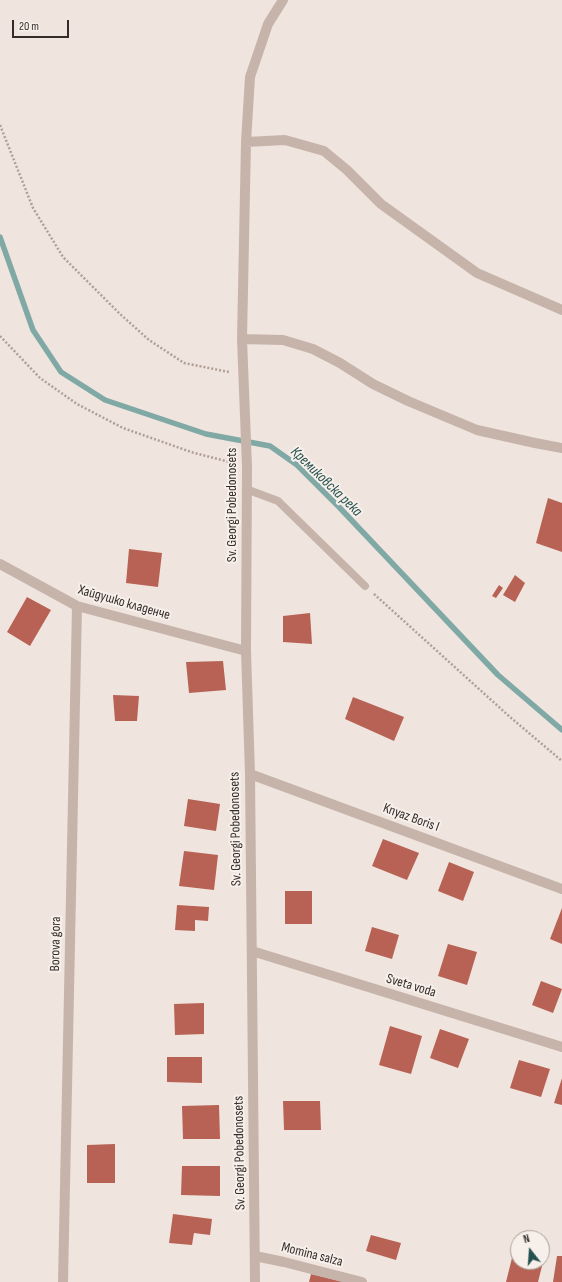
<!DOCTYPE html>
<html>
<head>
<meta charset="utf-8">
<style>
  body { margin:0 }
  #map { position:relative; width:562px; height:1282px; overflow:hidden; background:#efe5de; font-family:"Sofia Sans Condensed",sans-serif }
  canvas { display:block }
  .north { position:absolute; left:510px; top:1230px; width:40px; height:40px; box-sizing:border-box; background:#f7efe9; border:1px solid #a9a19c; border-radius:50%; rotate:343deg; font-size:11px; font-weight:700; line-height:16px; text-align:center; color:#342c29 }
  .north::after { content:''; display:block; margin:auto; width:14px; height:18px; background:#24514f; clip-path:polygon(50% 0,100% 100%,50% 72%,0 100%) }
  .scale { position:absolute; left:12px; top:20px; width:57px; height:18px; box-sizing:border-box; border:2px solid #342c29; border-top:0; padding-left:5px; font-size:12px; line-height:14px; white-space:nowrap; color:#342c29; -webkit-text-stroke:3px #f7efe9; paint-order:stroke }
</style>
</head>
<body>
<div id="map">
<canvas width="562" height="1282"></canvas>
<div class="north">N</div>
<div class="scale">20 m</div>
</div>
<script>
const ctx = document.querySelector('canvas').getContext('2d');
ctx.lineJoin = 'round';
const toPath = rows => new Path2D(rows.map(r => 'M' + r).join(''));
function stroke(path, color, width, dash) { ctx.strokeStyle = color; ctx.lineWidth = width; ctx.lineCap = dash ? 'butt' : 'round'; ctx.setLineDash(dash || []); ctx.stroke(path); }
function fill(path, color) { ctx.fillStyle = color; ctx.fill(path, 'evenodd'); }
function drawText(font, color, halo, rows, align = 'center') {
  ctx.font = font + ' "Sofia Sans Condensed",sans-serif'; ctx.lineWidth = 4; ctx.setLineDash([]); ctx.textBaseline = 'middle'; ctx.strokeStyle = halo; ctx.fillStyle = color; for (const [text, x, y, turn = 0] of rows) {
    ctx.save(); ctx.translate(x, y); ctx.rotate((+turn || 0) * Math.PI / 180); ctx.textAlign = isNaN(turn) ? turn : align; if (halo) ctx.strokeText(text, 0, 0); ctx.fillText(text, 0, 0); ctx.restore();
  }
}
stroke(toPath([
  [0,237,33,330,61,372,105,400,206,434,270,446,297,465,339,507,498,675,562,730]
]), '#80a9a6', 5.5);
fill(toPath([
  [548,498,562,503,562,552,536,543],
  [129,549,162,553,158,587,126,583],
  [515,575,525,583,515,602,503,595],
  [499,585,503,588,496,598,492,596],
  [27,597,51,610,30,646,7,632],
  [310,613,312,644,283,642,283,616],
  [223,661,226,690,189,693,186,662],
  [113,695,139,696,137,721,115,721],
  [353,697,404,717,394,741,345,719],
  [188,799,220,804,216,831,184,826],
  [383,839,419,853,407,880,372,866],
  [184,851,218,855,214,890,179,886],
  [449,862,474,872,463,901,438,891],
  [285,891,312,891,312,924,285,924],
  [177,905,209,907,208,921,195,920,195,931,175,930],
  [562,908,562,944,550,939],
  [372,927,399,935,392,959,365,951],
  [448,944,477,952,467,985,438,976],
  [541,981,562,989,553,1013,532,1005],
  [204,1003,204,1034,175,1035,174,1004],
  [390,1026,422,1036,411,1074,379,1065],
  [440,1029,469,1039,458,1068,430,1058],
  [167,1057,202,1057,202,1083,167,1082],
  [519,1060,550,1069,541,1097,510,1088],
  [562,1078,562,1105,554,1103],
  [283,1101,320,1101,321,1130,284,1130],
  [219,1105,220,1139,183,1139,182,1106],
  [115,1144,115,1183,87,1183,87,1145],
  [182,1166,220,1166,220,1196,181,1195],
  [173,1214,212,1219,210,1235,194,1233,192,1245,169,1243],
  [371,1235,401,1243,396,1260,366,1251],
  [514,1250,518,1252,518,1262,542,1262,542,1258,544,1258,538,1282,506,1282],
  [557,1256,562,1256,562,1282,553,1282],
  [311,1274,344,1282,309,1282]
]), '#b76254');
stroke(toPath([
  [0,125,33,208,63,257,120,314,149,340,184,363,229,372],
  [0,336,40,378,77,404,123,428,191,452,233,463],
  [374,594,510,717,562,761]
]), '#b19f95', 2.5, [2, 2]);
stroke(toPath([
  [246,489,278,501,365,586]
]), '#c6b4ab', 8);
stroke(toPath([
  [246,142,285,140,324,151,347,170,381,204,477,273,562,310],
  [242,339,283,340,313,349,340,363,373,384,408,401,477,430,535,443,562,448],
  [0,564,77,606,246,651],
  [250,774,562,889],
  [252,951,562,1047],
  [255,1256,284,1262,362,1282],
  [63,1282,77,606],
  [255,1282,250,774,246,651,247,467,242,339,246,142,250,77,268,24,283,0]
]), '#c6b4ab', 10);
drawText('14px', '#342c29', '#f7efe9', [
  ["Sv. Georgi Pobedonosets",232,505,-90],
  ["Хайдушко кладенче",124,603,16],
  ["Knyaz Boris I",411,818,20],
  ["Sv. Georgi Pobedonosets",236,829,-91],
  ["Borova gora",56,944,-89],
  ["Sveta voda",411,986,17],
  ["Sv. Georgi Pobedonosets",240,1153,-91],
  ["Momina salza",312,1255,14]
]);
drawText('italic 15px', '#24514f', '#f7efe9', [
  ["Кремиковска река",326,482,44]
]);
</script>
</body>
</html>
